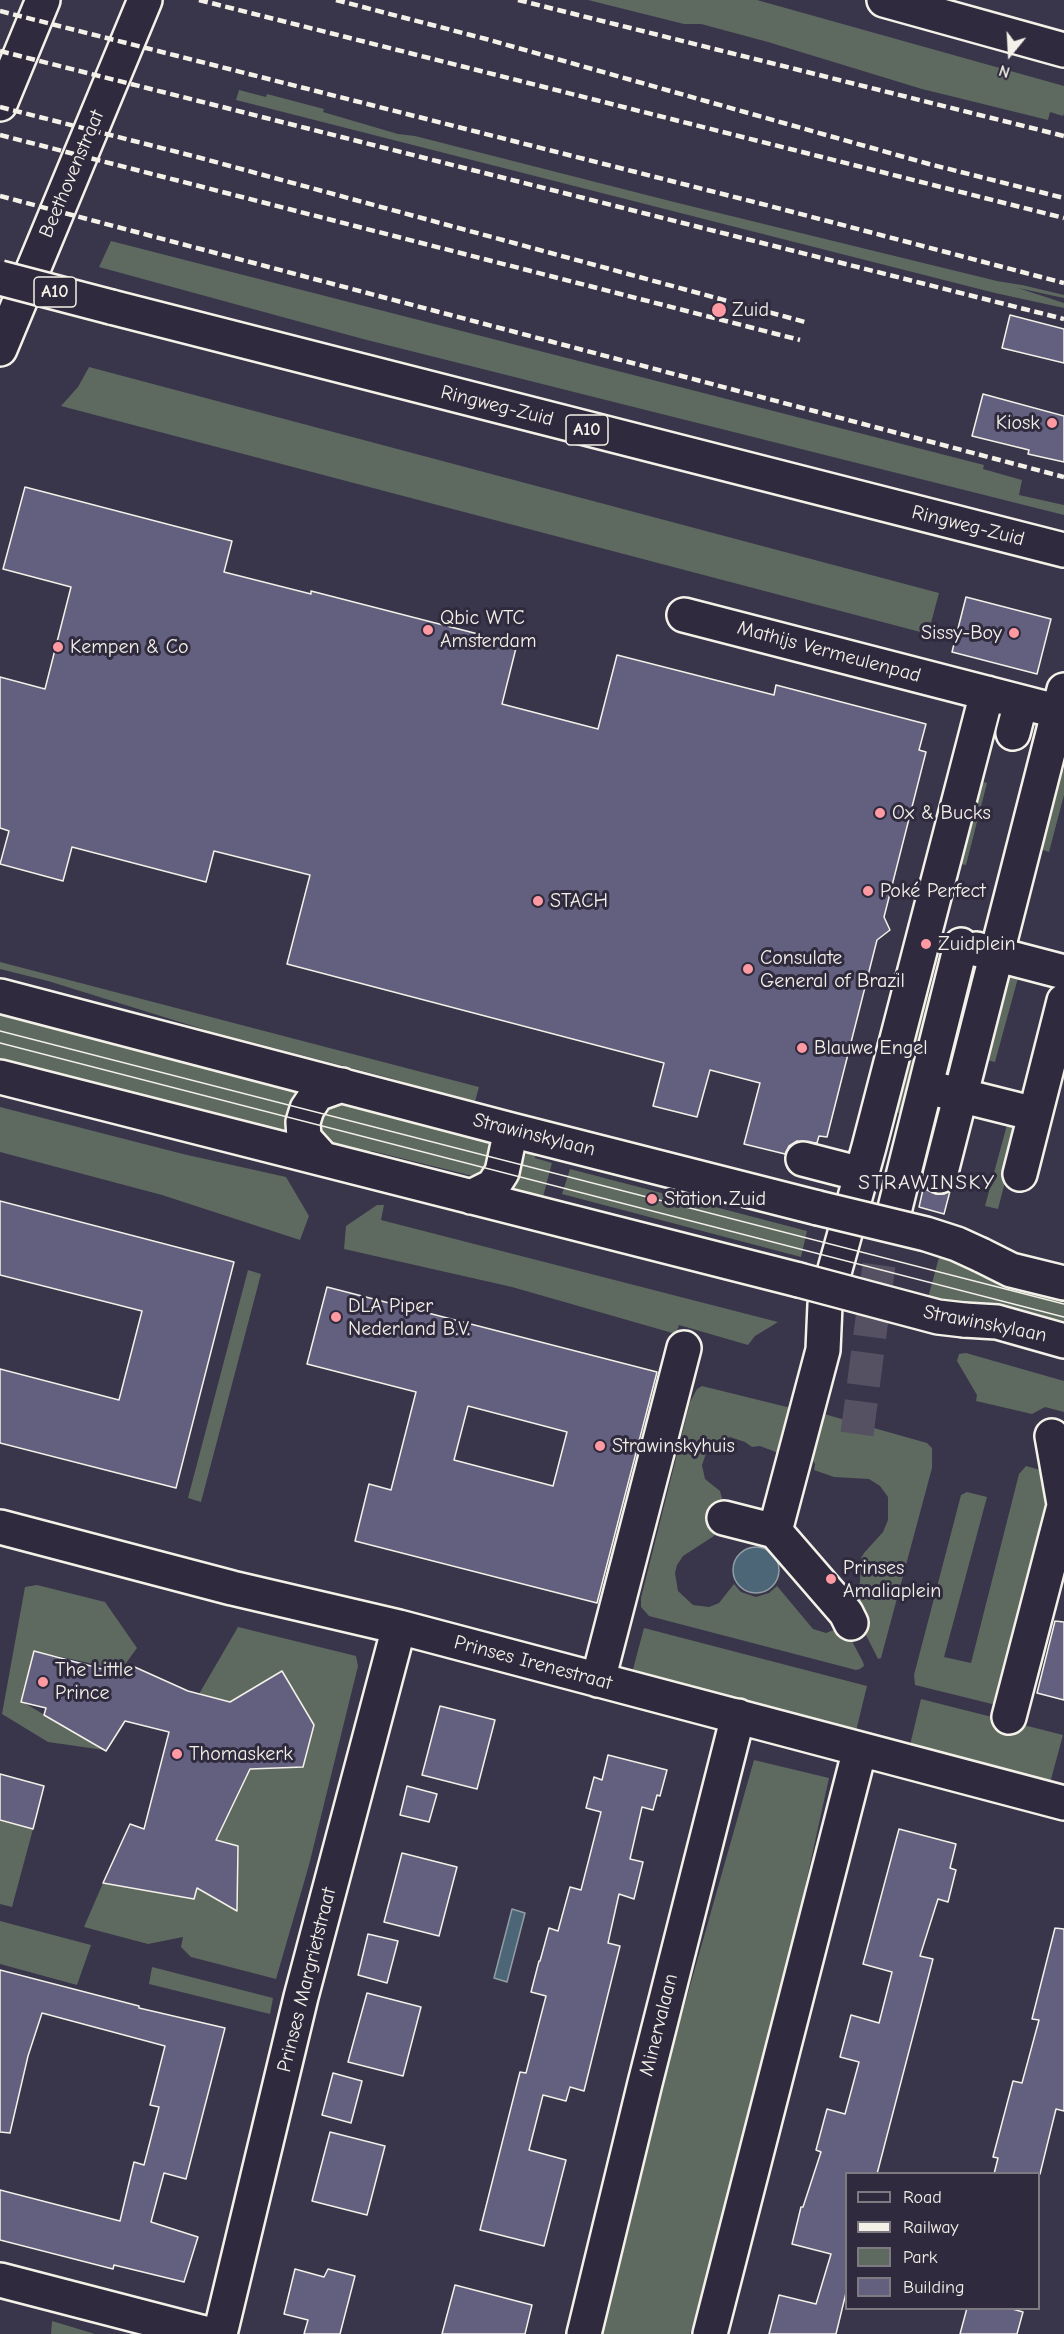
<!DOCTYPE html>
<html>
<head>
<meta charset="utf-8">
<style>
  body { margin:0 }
  #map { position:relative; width:1064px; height:2334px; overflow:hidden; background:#39354a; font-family:"Comic Neue",sans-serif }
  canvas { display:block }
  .legend { position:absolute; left:845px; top:2172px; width:195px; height:138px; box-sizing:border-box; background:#2f2a3d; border:2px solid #7e7a81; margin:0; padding:8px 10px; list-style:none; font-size:18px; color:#f4f1e8 }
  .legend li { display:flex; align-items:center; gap:12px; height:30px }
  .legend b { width:30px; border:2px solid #7e7a81 }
  .north { position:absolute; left:980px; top:24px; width:60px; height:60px; -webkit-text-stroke:4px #2f2a3d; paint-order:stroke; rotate:198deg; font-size:16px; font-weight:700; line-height:24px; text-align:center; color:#f4f1e8 }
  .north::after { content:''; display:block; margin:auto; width:21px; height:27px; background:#f4f1e8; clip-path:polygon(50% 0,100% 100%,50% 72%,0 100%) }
</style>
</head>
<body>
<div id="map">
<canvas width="1064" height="2334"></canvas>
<ul class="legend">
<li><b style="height:8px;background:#2f2a3d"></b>Road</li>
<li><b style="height:8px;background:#f4f1e8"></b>Railway</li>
<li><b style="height:16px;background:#5e6a60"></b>Park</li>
<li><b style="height:16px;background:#62607e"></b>Building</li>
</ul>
<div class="north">N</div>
</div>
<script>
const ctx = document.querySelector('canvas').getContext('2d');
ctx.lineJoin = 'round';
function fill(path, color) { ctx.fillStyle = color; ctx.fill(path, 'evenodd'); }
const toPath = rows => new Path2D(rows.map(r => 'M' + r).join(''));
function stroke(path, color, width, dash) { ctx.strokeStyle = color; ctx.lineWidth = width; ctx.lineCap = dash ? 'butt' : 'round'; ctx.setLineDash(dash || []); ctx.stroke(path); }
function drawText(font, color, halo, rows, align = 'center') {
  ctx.font = font + ' "Comic Neue",sans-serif'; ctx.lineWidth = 6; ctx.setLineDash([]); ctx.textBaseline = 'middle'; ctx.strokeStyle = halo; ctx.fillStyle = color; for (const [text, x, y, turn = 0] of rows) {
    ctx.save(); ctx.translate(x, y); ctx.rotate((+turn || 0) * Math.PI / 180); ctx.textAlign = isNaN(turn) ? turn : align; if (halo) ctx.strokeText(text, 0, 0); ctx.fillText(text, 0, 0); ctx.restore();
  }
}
fill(toPath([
  [588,0,757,0,1064,86,1064,114,1063,116,1050,112,1048,120,922,89,768,42,701,24,684,24],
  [239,90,266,97,267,94,324,109,323,112,398,134,415,136,674,202,997,281,1022,285,1064,295,1064,298,1018,288,1064,303,1064,308,995,293,236,100],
  [111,241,984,465,983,469,1022,480,1019,495,1064,505,1064,515,363,339,99,267],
  [89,367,939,593,928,634,61,406,78,387],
  [1059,769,1064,770,1064,795,1049,852,1037,848],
  [976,780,987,783,966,865,955,863],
  [0,962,479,1087,474,1105,390,1078,209,1031,48,981,0,969],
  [1005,974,1018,978,995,1062,983,1059],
  [921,992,934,996,902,1114,890,1110],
  [0,1007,493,1136,485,1179,372,1151,336,1153,0,1068],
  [0,1107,183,1154,286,1177,309,1216,300,1240,162,1195,0,1152],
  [1008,1121,1020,1124,998,1209,985,1206],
  [539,1142,535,1158,552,1163,540,1208,506,1191,524,1159,528,1148],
  [570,1169,807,1231,801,1257,562,1194],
  [377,1205,384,1205,381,1220,778,1322,755,1336,748,1345,679,1325,676,1334,512,1287,344,1249,346,1226],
  [941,1250,1064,1296,1064,1331,926,1305],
  [248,1270,261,1274,201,1502,188,1498],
  [966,1353,1064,1381,1064,1412,1045,1407,1032,1414,976,1401,977,1395,957,1361,959,1354],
  [702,1386,795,1409,781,1454,760,1446,752,1447,745,1442,730,1437,716,1441,708,1448,702,1465,705,1479,720,1491,726,1513,714,1536,683,1556,677,1565,675,1573,678,1591,693,1605,709,1607,719,1603,734,1584,741,1592,756,1597,769,1593,777,1586,813,1629,826,1633,844,1626,863,1662,864,1666,860,1669,856,1670,649,1616,641,1607,641,1598,690,1402,697,1389],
  [817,1412,927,1443,932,1448,932,1468,881,1658,878,1659,853,1609,860,1582,861,1558,864,1553,883,1532,888,1520,888,1497,880,1486,869,1479,834,1477,814,1470,815,1464,810,1455],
  [1026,1466,1051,1473,1055,1482,1000,1699,992,1704,915,1685,914,1675,961,1495,967,1492,987,1497,944,1657,971,1663,1019,1474],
  [37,1585,105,1602,137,1648,121,1670,34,1651,21,1701,104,1750,48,1742,2,1714,25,1587],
  [238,1627,356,1656,358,1666,309,1865,276,1979,191,1957,181,1947,183,1937,148,1944,84,1927,103,1883,189,1898,195,1887,237,1911,238,1846,216,1840,249,1759,257,1769,303,1767,314,1725,282,1671,230,1702,199,1694],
  [644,1628,867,1686,856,1731,632,1673],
  [921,1699,1063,1735,1050,1783,910,1745],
  [754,1760,829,1778,762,2083,690,2334,601,2334,669,2060],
  [0,1820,33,1829,12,1907,0,1904],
  [0,1921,91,1945,77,1985,0,1964],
  [152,1967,273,1998,270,2014,149,1984],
  [52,2321,95,2334,51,2334]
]), '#5e6a60');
const water = toPath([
  '733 1570a23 23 0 1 1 46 0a23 23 0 1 1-46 0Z',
  [512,1909,525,1913,507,1982,494,1978,512,1909]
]);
fill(water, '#4d6677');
stroke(water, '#909ea4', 1.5);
const building = toPath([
  [1010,315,1064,329,1064,363,1002,348,1010,315],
  [983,394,1064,416,1064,462,1028,454,1029,450,972,436,983,394],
  [25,487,232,541,224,572,311,594,311,591,517,644,502,704,598,729,617,655,774,695,776,685,926,724,919,750,926,752,884,917,890,930,877,940,827,1137,819,1136,817,1143,797,1141,789,1146,785,1154,744,1144,760,1083,710,1070,697,1117,653,1106,664,1063,287,964,310,875,214,851,206,882,72,847,63,881,0,864,9,831,0,828,0,677,45,689,71,587,3,569,25,487],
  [966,597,1051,619,1037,674,952,652,966,597],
  [924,1185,927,1190,936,1194,944,1194,950,1191,944,1214,919,1207,924,1185],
  [0,1201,234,1262,176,1488,0,1443,0,1369,119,1400,142,1311,0,1275,0,1201],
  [327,1287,657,1372,597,1603,355,1541,369,1484,391,1490,416,1392,307,1364,327,1287],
  [468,1406,567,1432,553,1486,454,1460,468,1406],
  [1055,1621,1064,1622,1064,1700,1037,1693,1055,1621],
  [34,1651,121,1674,128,1664,188,1691,230,1702,282,1671,314,1725,303,1767,250,1769,216,1840,238,1846,237,1911,197,1888,194,1899,103,1883,130,1824,144,1829,169,1732,125,1721,106,1751,44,1715,46,1708,21,1702,34,1651],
  [440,1706,495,1720,477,1789,422,1775,440,1706],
  [608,1755,667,1770,660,1796,657,1795,653,1810,642,1807,630,1859,643,1862,634,1899,619,1894,608,1943,620,1946,584,2091,570,2087,566,2101,543,2095,529,2150,566,2160,544,2246,480,2230,520,2072,526,2073,546,1996,531,1992,539,1961,540,1961,549,1928,558,1931,570,1887,581,1890,601,1812,586,1808,594,1777,602,1780,608,1755],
  [0,1774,44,1786,33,1829,0,1820,0,1774],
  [407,1786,437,1794,429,1822,400,1815,407,1786],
  [899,1829,956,1844,950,1868,956,1870,948,1902,938,1899,920,1956,933,1959,877,2174,846,2174,846,2293,836,2334,769,2334,779,2295,816,2304,831,2254,792,2244,801,2207,803,2207,821,2152,816,2150,827,2109,845,2114,859,2062,840,2057,851,2015,879,2023,892,1972,863,1964,899,1829],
  [402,1853,457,1867,439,1936,384,1922,402,1853],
  [1055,1928,1064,1929,1064,2111,1056,2109,1040,2174,994,2174,998,2158,993,2157,1013,2081,1022,2083,1039,2020,1032,2019,1055,1928],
  [368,1934,398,1941,387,1983,358,1975,368,1934],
  [0,1970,139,2006,139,2008,225,2028,186,2179,164,2173,151,2222,198,2237,184,2282,114,2265,113,2269,0,2240,0,2190,120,2221,134,2162,144,2165,159,2107,150,2105,165,2046,42,2013,28,2056,10,2133,0,2132,0,1970],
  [367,1993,421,2007,403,2076,348,2062,367,1993],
  [333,2073,362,2081,351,2123,322,2115,333,2073],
  [330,2132,385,2146,367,2215,312,2201,330,2132],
  [295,2269,324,2277,328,2269,355,2276,340,2334,304,2334,308,2320,284,2314,295,2269],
  [455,2285,532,2305,525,2334,442,2334,455,2285],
  [967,2308,1009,2308,1023,2312,1017,2334,960,2334,967,2308]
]);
fill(building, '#62607e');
stroke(building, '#f4f1e8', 1.5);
stroke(toPath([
  [857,1434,879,1265]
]), '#555162', 33, [33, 16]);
const minor = toPath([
  [684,615,1064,713],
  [1013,733,1021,702],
  [976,949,1064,972],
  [0,996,511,1130,818,1208],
  [0,1077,799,1280],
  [939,1090,1035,1114],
  [322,1158,304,1138,303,1122,307,1109,317,1094,342,1085],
  [803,1159,861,1174],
  [1020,1174,1064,1001],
  [940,1176,1064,690],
  [471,1197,493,1186,502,1172,511,1130],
  [892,1220,961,945],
  [981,1255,1011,1270,1064,1283],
  [964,1320,997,1322,1064,1341],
  [1052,1436,1064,1504],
  [724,1518,775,1531,823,1350,825,1305,869,1147,987,693],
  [0,1527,232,1588,399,1627,1064,1803],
  [775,1531,846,1613,851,1623],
  [598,1680,684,1348],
  [1009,1717,1064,1506],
  [0,2280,208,2334],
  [220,2334,301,1997,399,1627],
  [584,2334,645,2083,738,1716],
  [710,2334,860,1749]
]);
const major = toPath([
  [0,104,43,0],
  [0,349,145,0]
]);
const highway = toPath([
  [884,0,1064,50],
  [111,307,1064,550]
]);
stroke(minor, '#f4f1e8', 38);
stroke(major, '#f4f1e8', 38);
stroke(highway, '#f4f1e8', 38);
stroke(minor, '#2f2a3d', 33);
stroke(major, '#2f2a3d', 33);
stroke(highway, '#2f2a3d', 33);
stroke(toPath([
  [0,1031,1064,1304],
  [0,1043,1064,1317]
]), '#f4f1e8', 1.5);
stroke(toPath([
  [199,0,1064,218],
  [336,0,486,39,929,164,1064,198],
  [518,0,1064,136],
  [0,11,770,206,1064,283],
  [0,51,1064,319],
  [0,107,197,157,805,322],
  [0,135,800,340],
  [0,196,1064,477]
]), '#f4f1e8', 4.5, [9, 4.5]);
const minorBridge = toPath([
  [818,1208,926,1234,957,1244,981,1255],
  [799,1280,938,1317,964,1320]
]);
const highwayBridge = toPath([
  [0,278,111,307]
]);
stroke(minorBridge, '#f4f1e8', 38, []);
stroke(highwayBridge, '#f4f1e8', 38, []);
stroke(minorBridge, '#2f2a3d', 33);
stroke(highwayBridge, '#2f2a3d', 33);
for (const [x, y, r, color] of [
  [719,310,8,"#ff9aa2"],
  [1052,423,6,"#ff9aa2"],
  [428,630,6,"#ff9aa2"],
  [1014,633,6,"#ff9aa2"],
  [58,647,6,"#ff9aa2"],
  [880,813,6,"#ff9aa2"],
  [868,891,6,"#ff9aa2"],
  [538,901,6,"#ff9aa2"],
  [926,944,6,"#ff9aa2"],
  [748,969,6,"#ff9aa2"],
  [802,1048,6,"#ff9aa2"],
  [652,1199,6,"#ff9aa2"],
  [336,1317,6,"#ff9aa2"],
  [600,1446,6,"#ff9aa2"],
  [831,1579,6,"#ff9aa2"],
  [43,1682,6,"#ff9aa2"],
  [177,1754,6,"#ff9aa2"]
]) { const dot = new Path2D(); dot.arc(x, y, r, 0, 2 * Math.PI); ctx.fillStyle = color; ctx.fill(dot); stroke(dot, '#2f2a3d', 2); }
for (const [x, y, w] of [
  [55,292,42],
  [587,430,42]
]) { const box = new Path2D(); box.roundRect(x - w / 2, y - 15, w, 30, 4.5); ctx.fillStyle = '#2f2a3d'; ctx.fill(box); stroke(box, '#f4f1e8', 1.5); }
drawText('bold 18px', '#f4f1e8', null, [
  ["A10",55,292],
  ["A10",587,430]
]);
drawText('20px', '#f4f1e8', '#2f2a3d', [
  ["Beethovenstraat",72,174,-67],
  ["Ringweg-Zuid",497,406,14],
  ["Ringweg-Zuid",968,526,14],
  ["Mathijs Vermeulenpad",829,652,15],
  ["Strawinskylaan",534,1135,14],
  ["Strawinskylaan",985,1324,11],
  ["Prinses Irenestraat",533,1663,15],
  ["Prinses Margrietstraat",307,1980,-76],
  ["Minervalaan",659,2025,-76]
]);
drawText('20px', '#f4f1e8', '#2f2a3d', [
  ["Zuid",732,310],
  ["Kiosk",1040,423,"right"],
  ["Qbic WTC",440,618],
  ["Amsterdam",440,641],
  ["Sissy-Boy",1002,633,"right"],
  ["Kempen & Co",70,647],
  ["Ox & Bucks",892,813],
  ["Poké Perfect",880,891],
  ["STACH",550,901],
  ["Zuidplein",938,944],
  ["Consulate",760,958],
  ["General of Brazil",760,981],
  ["Blauwe Engel",814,1048],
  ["Station Zuid",664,1199],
  ["DLA Piper",348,1306],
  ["Nederland B.V.",348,1329],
  ["Strawinskyhuis",612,1446],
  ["Prinses",843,1568],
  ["Amaliaplein",843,1591],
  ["The Little",55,1670],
  ["Prince",55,1693],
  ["Thomaskerk",189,1754]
], 'left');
ctx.letterSpacing = '1.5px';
drawText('21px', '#f4f1e8', '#2f2a3d', [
  ["STRAWINSKY",927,1183]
]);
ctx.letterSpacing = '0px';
</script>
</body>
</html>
